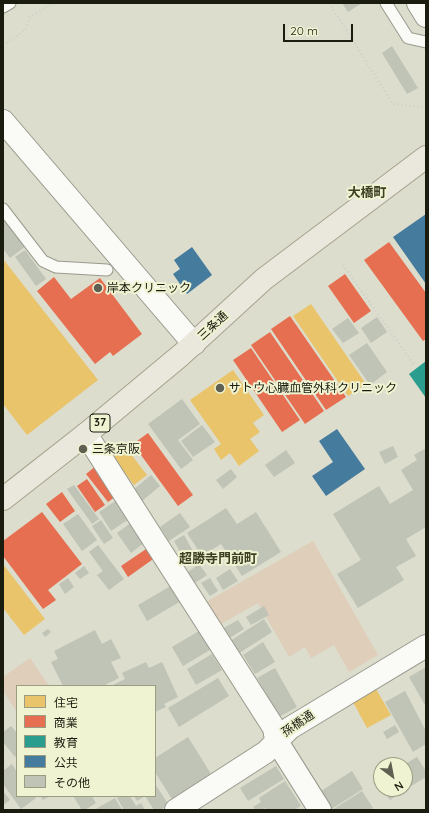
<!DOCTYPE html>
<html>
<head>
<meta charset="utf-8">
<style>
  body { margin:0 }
  #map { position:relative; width:429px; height:813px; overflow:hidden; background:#dcddcc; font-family:Quicksand,"Noto Sans JP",sans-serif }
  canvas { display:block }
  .frame { position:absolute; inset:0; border:4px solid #1b1c10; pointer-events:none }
  .legend { position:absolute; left:16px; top:685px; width:140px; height:112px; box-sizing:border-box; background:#eff3d1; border:1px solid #9a9d84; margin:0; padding:5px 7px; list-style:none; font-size:12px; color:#1b1c10 }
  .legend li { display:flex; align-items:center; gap:8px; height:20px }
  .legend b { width:20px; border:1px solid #9a9d84 }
  .north { position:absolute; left:373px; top:757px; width:40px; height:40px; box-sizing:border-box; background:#eff3d1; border:1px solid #9a9d84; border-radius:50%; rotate:148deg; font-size:11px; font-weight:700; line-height:16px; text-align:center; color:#1b1c10 }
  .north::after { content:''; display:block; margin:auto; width:14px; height:18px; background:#5f6052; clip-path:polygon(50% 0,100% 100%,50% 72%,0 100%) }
  .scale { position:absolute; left:283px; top:24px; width:70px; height:18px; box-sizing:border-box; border:2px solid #1b1c10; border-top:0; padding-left:5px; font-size:12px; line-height:14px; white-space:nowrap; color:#1b1c10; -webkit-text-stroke:3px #eff3d1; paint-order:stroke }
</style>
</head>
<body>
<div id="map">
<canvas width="429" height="813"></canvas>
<div class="frame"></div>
<ul class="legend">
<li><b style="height:11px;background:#e9c46a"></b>住宅</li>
<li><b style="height:11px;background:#e76f51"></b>商業</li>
<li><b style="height:11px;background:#2a9d8f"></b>教育</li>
<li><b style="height:11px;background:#457b9d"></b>公共</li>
<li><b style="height:11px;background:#bfc4b7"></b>その他</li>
</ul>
<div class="north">N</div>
<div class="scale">20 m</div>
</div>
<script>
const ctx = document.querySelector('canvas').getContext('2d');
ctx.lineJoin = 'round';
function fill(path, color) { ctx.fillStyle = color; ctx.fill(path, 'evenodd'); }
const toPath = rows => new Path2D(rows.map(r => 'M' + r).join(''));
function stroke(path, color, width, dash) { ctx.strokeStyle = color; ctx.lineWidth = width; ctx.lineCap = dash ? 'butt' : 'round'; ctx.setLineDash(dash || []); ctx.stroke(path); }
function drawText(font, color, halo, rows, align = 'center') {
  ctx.font = font + ' Quicksand,"Noto Sans JP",sans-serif'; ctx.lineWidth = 4; ctx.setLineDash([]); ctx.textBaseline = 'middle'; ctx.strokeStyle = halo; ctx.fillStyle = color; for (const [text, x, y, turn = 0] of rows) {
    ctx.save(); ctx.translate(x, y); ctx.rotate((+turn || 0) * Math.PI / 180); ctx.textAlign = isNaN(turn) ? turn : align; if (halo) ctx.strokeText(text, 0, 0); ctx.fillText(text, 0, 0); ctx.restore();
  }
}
fill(toPath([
  [313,541,378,655,349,672,334,645,311,658,305,647,289,657,258,603,219,625,206,602],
  [30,658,49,686,17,686,17,712,3,691,3,677]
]), '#dfceb9');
fill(toPath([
  [3,259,98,380,27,435,3,404],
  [311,304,366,384,348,396,293,316],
  [233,370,264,415,253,423,260,432,250,439,259,451,239,466,230,453,221,460,214,449,221,444,190,400],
  [124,445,147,475,134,485,110,454],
  [3,564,45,619,24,635,3,608],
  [376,689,391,715,367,728,353,702]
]), '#e9c46a');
fill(toPath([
  [389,242,426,293,426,339,423,341,364,260],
  [345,274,371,311,354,323,328,286],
  [54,277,71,299,100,278,142,334,113,356,110,352,95,364,37,291],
  [290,316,346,397,326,410,271,329],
  [270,332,324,411,305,424,251,345],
  [251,348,300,420,282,432,233,360],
  [148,433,193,495,178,506,133,444],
  [97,465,119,494,108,502,86,474],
  [87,479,105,505,95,512,77,486],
  [62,492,75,511,60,522,46,504],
  [42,512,82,564,48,590,56,600,43,609,3,556,3,541],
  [149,547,156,557,128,577,121,566]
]), '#e76f51');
fill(toPath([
  [426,361,426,398,409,374]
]), '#2a9d8f');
fill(toPath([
  [426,214,426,284,393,237],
  [192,247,212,275,187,294,173,274,180,269,174,260],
  [337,429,365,469,326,496,312,476,333,462,319,441]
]), '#457b9d');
fill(toPath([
  [342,3,362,3,348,12],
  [392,46,418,88,407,94,382,53],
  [6,219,26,246,10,258,3,249,3,221],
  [25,250,46,279,36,286,15,257],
  [377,317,387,332,371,343,361,328],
  [348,318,359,333,343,343,332,329],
  [367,343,387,372,370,385,349,355],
  [182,399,200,424,178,440,193,460,181,469,148,424],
  [202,425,215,442,193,457,181,441],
  [393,446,398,457,385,464,379,452],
  [426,448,426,527,406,539,416,556,396,567,404,580,358,608,337,574,361,560,333,514,379,486,390,504,413,490,401,470,417,460,414,455],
  [286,450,295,463,274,477,265,465],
  [231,469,237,477,223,489,216,480],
  [151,475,160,486,142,501,133,490],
  [74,485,99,519,92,524,67,489],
  [120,498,132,517,111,531,99,512],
  [226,508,237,524,256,512,281,552,242,576,221,544,202,556,187,533],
  [180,513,190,527,169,541,160,527],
  [78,514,97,540,82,551,63,524],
  [101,520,113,538,104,544,92,526],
  [135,520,149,539,131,553,117,533],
  [184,535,198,560,188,566,174,541],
  [98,545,124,579,109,590,97,575,103,571,89,552],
  [199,564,207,575,195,583,188,572],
  [84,566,89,573,80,579,75,573],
  [230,569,238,581,223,590,216,578],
  [68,578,74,587,65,594,59,584],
  [210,578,218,591,210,596,201,583],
  [174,584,183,600,147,621,138,605],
  [264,606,269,615,251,625,246,617],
  [264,619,272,632,238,654,230,641],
  [238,620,244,629,228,639,222,629],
  [204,628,215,647,183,666,172,647],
  [48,629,51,632,45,637,42,633],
  [95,630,102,644,111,639,121,658,111,662,119,678,103,686,63,686,51,662,58,659,54,651],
  [263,642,275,662,255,674,243,655],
  [212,654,222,670,196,685,187,669],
  [146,662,149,668,162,662,178,697,164,704,166,707,155,712,155,686,111,686,125,679,122,673],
  [426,667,426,707,409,677],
  [275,668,297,707,279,717,257,678],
  [218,678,229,696,179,727,168,708],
  [405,691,426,731,426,744,413,752,385,702],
  [395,725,399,732,387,739,383,732],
  [11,726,17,733,17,755,15,757,3,742,3,732],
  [188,737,211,774,202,780,203,782,173,801,155,772,155,758],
  [417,757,426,771,426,777,406,789,405,787,405,764],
  [12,764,17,772,17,796,35,796,36,798,21,809,3,784,3,771],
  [276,766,284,779,248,801,240,788],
  [352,771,363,789,330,810,318,793],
  [285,781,301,806,294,810,266,810,265,808,261,810,256,810,253,807,261,802,259,798],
  [155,784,169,805,160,810,154,810,145,796,137,801,134,796,155,796],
  [382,789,405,789,405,790,390,800],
  [3,791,10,800,3,805],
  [362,791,373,808,371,810,332,810],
  [40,796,50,796,43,800],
  [73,796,92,796,96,803,85,810,82,810],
  [120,796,130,796,136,806,141,803,145,810,124,810,117,798],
  [115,798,122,810,94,810]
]), '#bfc4b7');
const lane = toPath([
  [386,3,408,38,426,42],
  [3,7,10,3],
  [3,209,43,261,56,267,107,270]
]);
const street = toPath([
  [86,434,274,728,276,740,320,810],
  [176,810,266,752,290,728,426,646]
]);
const secondary = toPath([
  [418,3,426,16],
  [3,121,194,344]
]);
const primary = toPath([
  [3,499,86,434,181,355,264,279,426,157]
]);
stroke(lane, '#999a8d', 13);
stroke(street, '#999a8d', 24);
stroke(secondary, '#999a8d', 24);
stroke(primary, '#a7a28d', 24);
stroke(toPath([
  [329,3,393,104,407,105,426,108],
  [3,45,25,31,30,17,52,3],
  [343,265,414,365]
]), '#cfcfca', 2.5, [1, 3]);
stroke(lane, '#fafaf7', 11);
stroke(street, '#fafaf7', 22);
stroke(secondary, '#fafaf7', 22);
stroke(primary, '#eae7dd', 22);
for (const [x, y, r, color] of [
  [98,288,5,"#5f6052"],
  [220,388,5,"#5f6052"],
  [83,449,5,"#5f6052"]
]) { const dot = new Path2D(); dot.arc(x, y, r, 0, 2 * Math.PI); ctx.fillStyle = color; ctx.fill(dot); stroke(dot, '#eff3d1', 1.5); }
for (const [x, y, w] of [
  [100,423,20]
]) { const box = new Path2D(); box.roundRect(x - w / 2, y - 9, w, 18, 3); ctx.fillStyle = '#eff3d1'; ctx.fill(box); stroke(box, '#1b1c10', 1); }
drawText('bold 11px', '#1b1c10', null, [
  ["37",100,423]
]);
drawText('12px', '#1b1c10', '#eff3d1', [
  ["岸本クリニック",107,288],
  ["サトウ心臓血管外科クリニック",229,388],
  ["三条京阪",92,449]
], 'left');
drawText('12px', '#1b1c10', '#eff3d1', [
  ["三条通",213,326,-43],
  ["孫橋通",298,724,-34]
]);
drawText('bold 13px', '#3d3f23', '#eff3d1', [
  ["大橋町",367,193],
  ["超勝寺門前町",218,559]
]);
</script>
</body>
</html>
